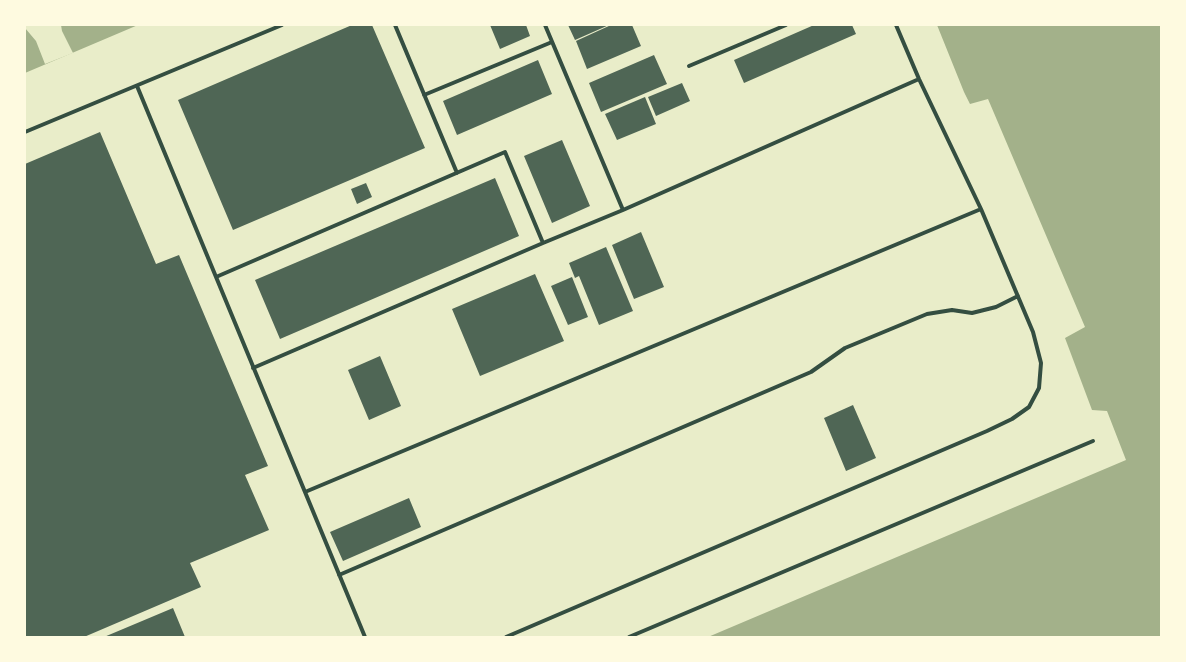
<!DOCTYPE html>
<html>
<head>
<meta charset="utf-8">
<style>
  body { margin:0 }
  #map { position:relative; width:1186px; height:662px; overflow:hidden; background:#e9edc9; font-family:Merriweather,serif }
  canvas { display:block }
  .frame { position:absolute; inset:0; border:26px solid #fefae0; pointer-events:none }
</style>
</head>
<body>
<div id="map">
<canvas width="1186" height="662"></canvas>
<div class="frame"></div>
</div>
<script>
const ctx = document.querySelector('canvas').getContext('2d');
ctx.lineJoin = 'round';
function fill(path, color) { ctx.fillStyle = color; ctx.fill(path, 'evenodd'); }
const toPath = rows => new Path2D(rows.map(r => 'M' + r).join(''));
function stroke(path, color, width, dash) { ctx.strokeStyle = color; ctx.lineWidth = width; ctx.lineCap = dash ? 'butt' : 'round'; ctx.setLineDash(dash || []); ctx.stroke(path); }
fill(toPath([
  [25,25,138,25,25,73],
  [937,25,1161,25,1161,637,708,637,1126,460,1107,411,1092,410,1065,338,1085,327,988,99,970,104,964,92]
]), '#a3b18a');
fill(toPath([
  [25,25,61,25,62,31,73,53,45,64,36,41,25,28]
]), '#e9edc9');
fill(toPath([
  [352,25,372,25,425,148,233,230,178,100],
  [490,25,526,25,530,36,500,49],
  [568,25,609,25,575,40],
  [611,25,632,25,641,46,587,69,576,41],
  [814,25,852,25,856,34,744,83,734,60],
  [654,55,667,84,601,112,589,83],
  [538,60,552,94,457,135,443,101],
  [682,83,690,101,656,116,648,97],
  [645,97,656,124,617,140,605,114],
  [100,132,156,264,179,255,268,466,245,475,269,530,190,563,201,587,84,637,25,637,25,164],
  [562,140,590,206,552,223,524,156],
  [495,178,519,236,280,339,255,280],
  [366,183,372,197,357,204,351,189],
  [641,232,664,287,634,299,612,245],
  [606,247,633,311,599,325,579,276,575,278,569,263],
  [535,274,564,341,480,376,452,309],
  [572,277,588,317,568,325,551,286],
  [380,356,401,406,369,420,348,370],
  [853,405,876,458,846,471,824,418],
  [409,498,421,527,343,561,330,532],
  [173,608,185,637,104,637]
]), '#4f6655');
stroke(toPath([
  [395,25,457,173],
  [545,25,623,210],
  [689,66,786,25],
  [137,86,365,637],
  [424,95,552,42],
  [25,132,282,25],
  [216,277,505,152,543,243],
  [253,368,543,243,623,210,919,79],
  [305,492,981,209],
  [339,575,811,372,845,348,927,314,952,310,972,313,996,307,1018,296],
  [506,637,987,431,1012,419,1029,407,1039,388,1041,363,1033,332,981,209,919,79,896,25],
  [629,637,1093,441]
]), '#344e41', 4);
</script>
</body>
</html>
